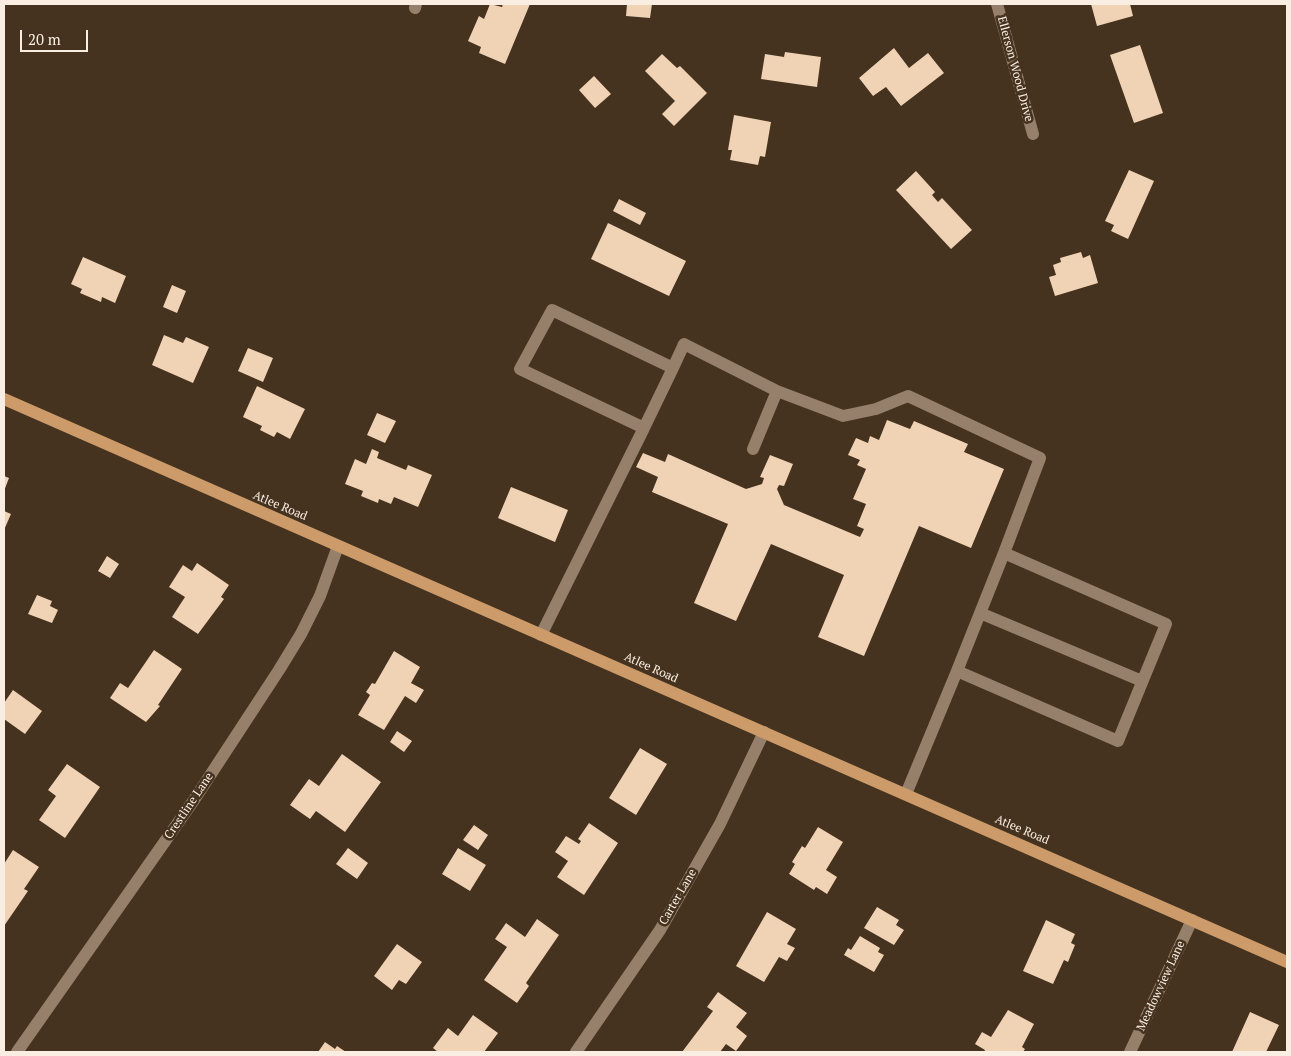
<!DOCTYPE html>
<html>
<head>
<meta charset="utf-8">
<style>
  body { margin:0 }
  #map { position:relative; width:1291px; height:1056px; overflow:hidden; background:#45321f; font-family:"PT Serif",serif }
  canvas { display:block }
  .frame { position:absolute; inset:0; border:5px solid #faeee2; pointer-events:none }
  .scale { position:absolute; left:20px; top:30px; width:68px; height:22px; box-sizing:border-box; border:2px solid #faeee2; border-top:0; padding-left:6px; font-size:15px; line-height:18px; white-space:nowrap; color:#faeee2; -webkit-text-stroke:4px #45321f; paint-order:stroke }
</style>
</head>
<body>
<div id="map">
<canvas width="1291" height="1056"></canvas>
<div class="frame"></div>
<div class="scale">20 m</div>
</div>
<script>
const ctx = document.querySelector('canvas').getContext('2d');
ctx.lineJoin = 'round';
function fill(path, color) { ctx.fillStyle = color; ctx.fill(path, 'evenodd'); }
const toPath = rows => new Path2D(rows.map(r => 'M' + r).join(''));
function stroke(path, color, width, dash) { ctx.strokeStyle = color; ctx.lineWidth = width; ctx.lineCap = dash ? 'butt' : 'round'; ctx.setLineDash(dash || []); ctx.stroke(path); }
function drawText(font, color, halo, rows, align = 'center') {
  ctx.font = font + ' "PT Serif",serif'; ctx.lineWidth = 5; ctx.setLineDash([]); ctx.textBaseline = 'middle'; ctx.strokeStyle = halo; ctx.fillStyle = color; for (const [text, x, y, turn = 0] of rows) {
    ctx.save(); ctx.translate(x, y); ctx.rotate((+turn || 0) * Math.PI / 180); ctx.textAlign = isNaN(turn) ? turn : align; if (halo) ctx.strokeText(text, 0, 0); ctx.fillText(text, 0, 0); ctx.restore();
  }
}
fill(toPath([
  [490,4,502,7,503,4,530,4,505,64,479,53,481,47,468,41,479,16,484,19],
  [627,4,652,4,650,18,626,16],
  [1091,4,1130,4,1133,16,1097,26],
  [1140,45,1163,113,1134,123,1110,55],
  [894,48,909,68,928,53,944,73,901,106,886,87,873,96,859,78],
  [785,52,821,57,817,87,761,79,765,54,784,57],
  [662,54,677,68,680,66,707,93,674,126,662,114,675,101,645,71],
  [594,76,611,94,595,108,579,90],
  [734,115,771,122,765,157,760,156,758,165,730,160,732,150,728,150],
  [1129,170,1154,181,1128,239,1111,231,1114,225,1105,221],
  [916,171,935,192,932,195,938,202,942,198,972,230,951,249,896,190],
  [619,199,646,213,640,225,613,211],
  [608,223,686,261,669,296,591,259],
  [1081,252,1083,258,1090,255,1098,283,1055,296,1049,277,1056,275,1053,265,1061,262,1060,258],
  [83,257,126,276,115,303,102,297,101,302,80,293,82,289,71,284],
  [172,285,186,291,177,313,163,307],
  [164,335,183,343,186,337,209,347,193,383,152,365],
  [248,348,273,358,263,382,238,371],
  [257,386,305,409,290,439,277,432,274,437,260,430,262,426,243,417],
  [377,413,396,421,385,443,367,435],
  [887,420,910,429,914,421,968,444,964,452,1004,469,971,548,919,526,864,656,818,637,844,575,771,544,736,621,694,603,728,524,652,492,658,477,636,467,643,453,665,462,668,454,746,489,762,484,764,478,760,477,770,455,793,464,784,486,779,485,777,489,784,505,860,537,864,529,857,526,866,504,853,499,866,469,857,465,860,460,848,455,856,438,868,443,870,436,879,440],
  [372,449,379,452,377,458,406,470,408,465,432,475,418,507,394,497,391,504,379,499,378,503,361,496,363,491,345,484,355,459,366,464],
  [4,476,9,478,4,491],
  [511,487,568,510,555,542,498,518],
  [4,511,11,514,4,530],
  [107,556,119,564,110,578,98,571],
  [197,563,229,585,221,597,224,599,198,634,172,617,185,597,169,587,183,565,192,571],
  [37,595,52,601,50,606,58,610,52,623,28,614],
  [154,650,182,669,158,705,160,706,146,722,110,698,120,683,128,688],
  [394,651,420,667,411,683,424,690,416,703,405,696,384,730,358,715,370,695,366,692,372,683,375,684],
  [13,690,42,711,25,734,4,719,4,703],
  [397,731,412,741,404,752,390,742],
  [640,748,667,764,636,815,609,798],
  [342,754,381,782,345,832,316,811,310,819,290,805,309,779,319,786],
  [67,764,100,787,65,838,39,820,56,796,48,790],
  [589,823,618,843,584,895,557,877,568,861,555,852,566,836,579,844,581,841,578,839],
  [474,825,488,835,478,850,463,840],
  [818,827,843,842,826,870,837,877,827,894,816,887,814,890,789,874,795,864,792,862,802,846,805,848],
  [348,848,368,863,357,879,336,864],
  [458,848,486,865,470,891,442,874],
  [13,850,39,867,24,889,28,891,4,926,4,864],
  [877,907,899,920,896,925,904,930,894,945,864,928],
  [767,912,796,929,787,944,795,948,787,961,779,957,764,982,736,966],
  [537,919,559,935,526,983,529,986,517,1003,484,980,507,947,495,939,506,923,525,937],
  [1046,920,1075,934,1071,943,1075,945,1068,962,1064,960,1053,984,1023,971],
  [860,936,880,948,878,952,884,955,874,972,844,955,848,948,851,950],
  [397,944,422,962,406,984,399,980,392,990,374,976],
  [718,992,747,1013,736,1027,747,1036,736,1051,726,1044,720,1052,682,1052,713,1011,707,1007],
  [1008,1010,1034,1024,1022,1047,1025,1049,1023,1052,984,1052,985,1050,975,1044,982,1032,991,1037],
  [1250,1012,1279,1025,1266,1052,1232,1052],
  [473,1015,498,1033,484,1052,438,1052,433,1048,448,1028,458,1036],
  [325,1042,335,1049,337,1046,346,1052,318,1052]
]), '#f0d2b5');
stroke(toPath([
  [997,4,1033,134],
  [415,8,416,4],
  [673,368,552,310,520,369,644,428,673,368,684,344,777,391],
  [753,449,777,391,843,416,876,409,908,396,1040,458,1004,553],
  [980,613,1142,681],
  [541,635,644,428],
  [906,794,957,671,1118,741,1166,624,1004,553,957,671],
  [17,1052,194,800,279,670,301,634,320,596,338,546],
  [576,1052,660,930,720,824,764,732],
  [1130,1052,1192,920]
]), '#96806b', 12);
stroke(toPath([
  [4,399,1287,962]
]), '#cc9b69', 12);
drawText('12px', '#faeee2', '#45321f', [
  ["Ellerson Wood Drive",1015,69,75],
  ["Atlee Road",280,506,23],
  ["Atlee Road",651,668,24],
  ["Crestline Lane",189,806,-56],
  ["Atlee Road",1022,830,23],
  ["Carter Lane",678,897,-60],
  ["Meadowview Lane",1161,986,-65]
]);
</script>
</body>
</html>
